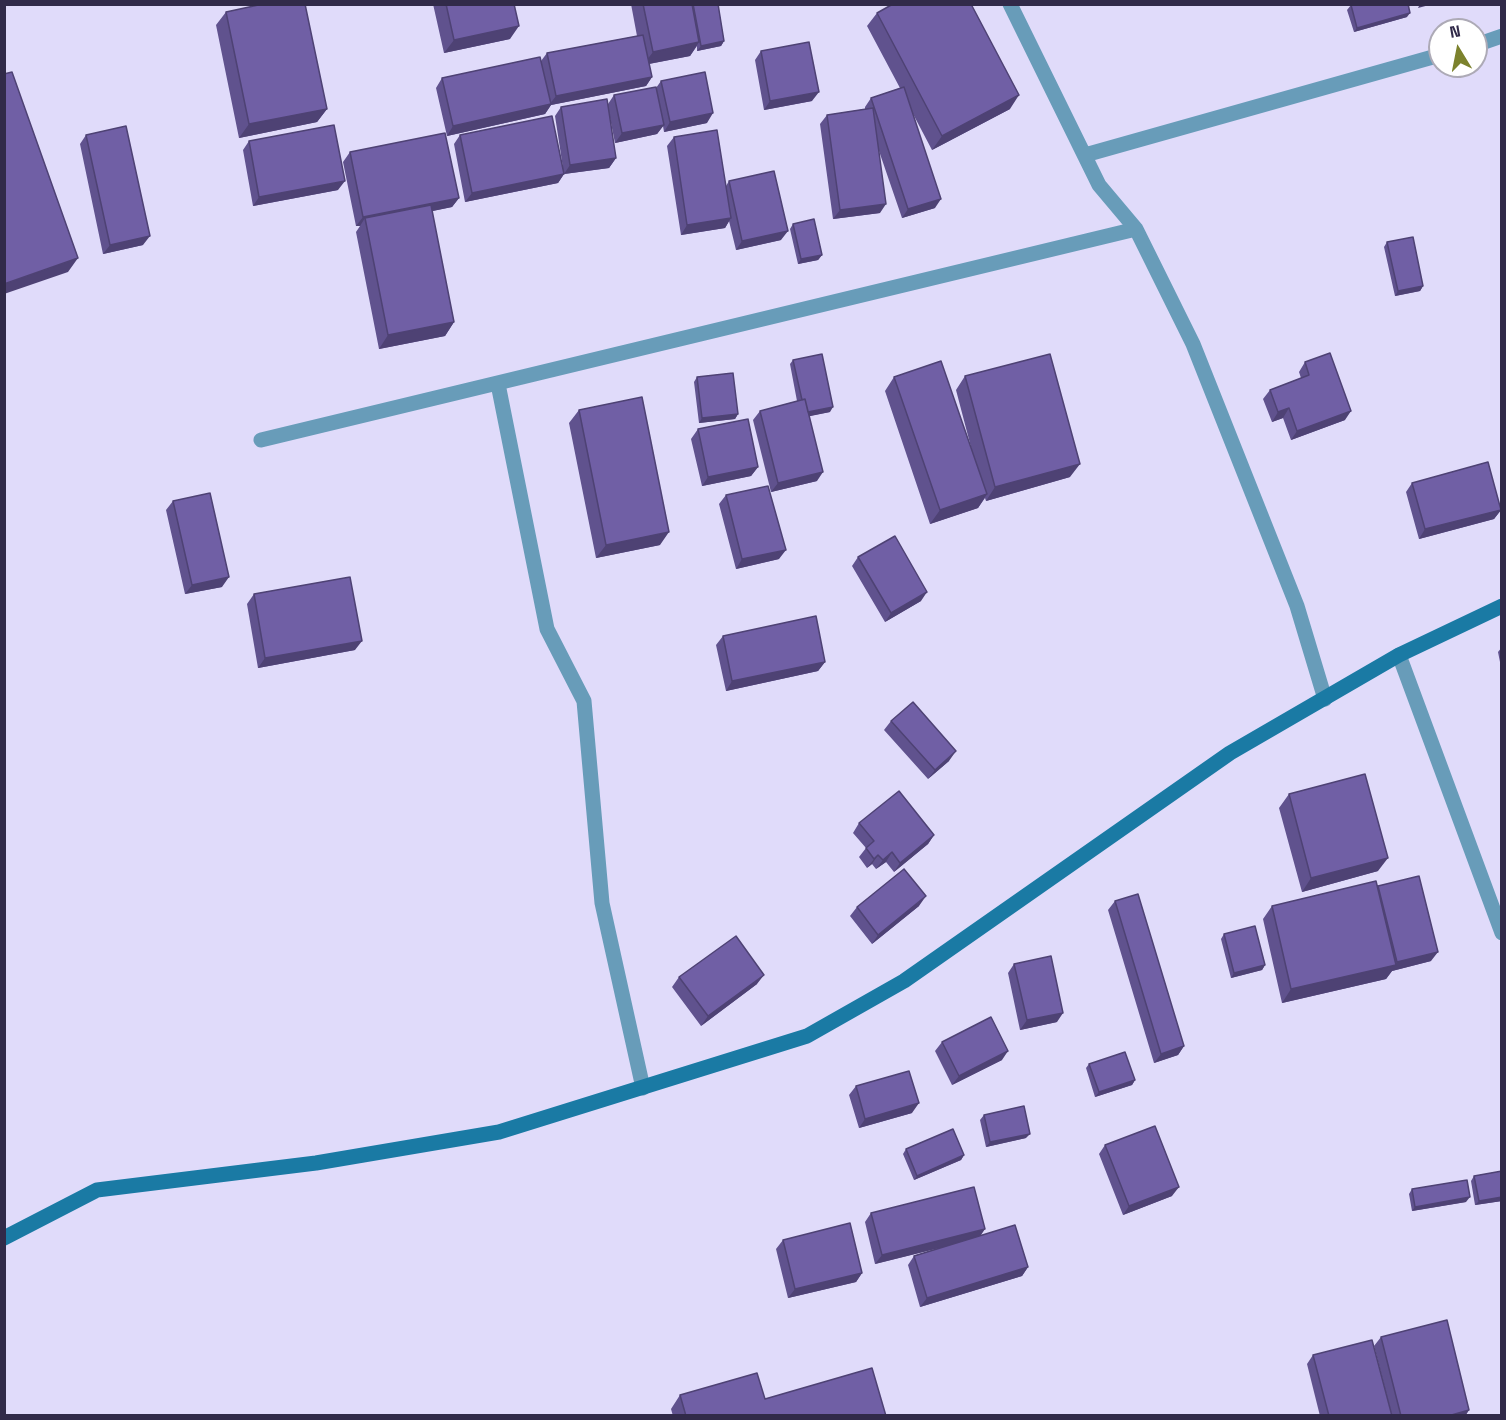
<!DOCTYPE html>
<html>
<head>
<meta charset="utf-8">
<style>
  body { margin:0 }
  #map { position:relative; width:1506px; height:1420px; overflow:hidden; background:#e0dbfa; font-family:"Space Grotesk",sans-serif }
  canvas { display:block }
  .frame { position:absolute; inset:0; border:6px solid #312a49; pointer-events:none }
  .north { position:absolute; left:1428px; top:18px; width:60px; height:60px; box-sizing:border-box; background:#fff; border:2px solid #adaab6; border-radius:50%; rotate:350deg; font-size:16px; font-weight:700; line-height:24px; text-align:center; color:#312a49 }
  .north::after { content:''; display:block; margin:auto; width:21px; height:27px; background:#7c822d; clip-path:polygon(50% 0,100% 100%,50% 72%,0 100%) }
</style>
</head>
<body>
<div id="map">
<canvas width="1506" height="1420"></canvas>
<div class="frame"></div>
<div class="north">N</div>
</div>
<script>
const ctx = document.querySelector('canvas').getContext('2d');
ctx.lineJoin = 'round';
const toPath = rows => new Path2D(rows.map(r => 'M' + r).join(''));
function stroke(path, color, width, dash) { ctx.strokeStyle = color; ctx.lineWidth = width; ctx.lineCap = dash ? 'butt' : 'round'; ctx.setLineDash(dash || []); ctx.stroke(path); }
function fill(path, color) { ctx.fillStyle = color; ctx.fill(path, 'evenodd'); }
stroke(toPath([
  [1010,4,1099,185,1136,229,1193,344,1297,606,1325,699],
  [1476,45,1502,36],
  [1085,155,1440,55],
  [498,384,547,629,584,701,602,903,643,1088],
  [261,440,1136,229],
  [1399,655,1502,933]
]), '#689cb9', 15);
stroke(toPath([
  [4,1238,97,1190,316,1163,499,1132,807,1036,904,981,1230,753,1399,655,1502,606]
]), '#1a7aa4', 15);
fill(toPath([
  [433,4,514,4,510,39,444,53],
  [631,4,718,4,724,41,721,46,697,51,697,46,690,56,649,64,652,77,646,86,551,105,545,114,447,136,436,88,442,78,541,61,547,53,637,36],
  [1351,5,1407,17,1354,32,1347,10],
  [226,12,327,109,317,122,239,138,216,25],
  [877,13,1010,109,932,150,912,112,935,208,902,218,879,151,880,213,833,219,820,124,827,115,865,109,865,107,871,98,900,88,867,26],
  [761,51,812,101,764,110,755,60],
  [661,81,707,123,664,132,663,126,657,134,615,143,608,108,616,158,609,168,564,174,558,183,465,202,454,144,460,135,563,168,555,116,561,107,608,104,614,95,656,88],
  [86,135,143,245,103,254,80,144],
  [674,137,726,186,729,181,781,240,736,250,729,221,725,228,681,235,667,146],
  [249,141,338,190,253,206,243,150],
  [350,152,459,198,452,207,432,211,454,322,445,336,379,349,356,232,360,226,356,226,343,162],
  [793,224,822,255,818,260,798,264,790,229],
  [1387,242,1423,286,1420,291,1395,296,1384,247],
  [793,360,830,412,809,416,817,481,771,492,753,420,760,411,797,401,790,364],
  [1305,362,1345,420,1291,440,1283,418,1272,422,1263,399,1270,390,1301,378,1299,372],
  [965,376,1070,477,986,501,985,498,978,508,930,524,885,391,894,377,972,451,956,390],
  [697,377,738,414,735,419,699,423,694,382],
  [579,410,660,545,596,558,569,423],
  [698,429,758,467,751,476,702,486,691,439],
  [1412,483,1501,510,1494,519,1419,539,1406,492],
  [726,495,779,559,736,569,719,504],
  [173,501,222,587,185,594,166,510],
  [858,557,921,601,885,622,852,566],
  [254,594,355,650,258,668,247,604],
  [723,636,825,662,818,671,726,691,716,645],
  [1502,647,1502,672,1498,652],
  [891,721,949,761,928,779,884,730],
  [1289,794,1378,871,1302,892,1279,808],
  [859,823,934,835,928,844,894,872,886,862,876,869,872,864,867,868,859,857,866,848,853,833],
  [1378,886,1431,961,1392,971,1386,979,1282,1003,1263,919,1272,906,1377,887],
  [1115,901,1184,1046,1178,1055,1154,1063,1108,910],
  [919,906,872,944,850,916,857,907],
  [1224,934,1265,965,1262,970,1231,978,1221,939],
  [1014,964,1057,1022,1020,1030,1008,973],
  [679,977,757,984,701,1026,672,987],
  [942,1042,1002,1060,952,1085,935,1051],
  [1089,1064,1135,1080,1132,1085,1095,1097,1086,1068],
  [856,1086,912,1113,859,1128,849,1095],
  [984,1115,1026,1138,986,1147,980,1120],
  [1105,1145,1172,1196,1123,1215,1099,1154],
  [906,1149,964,1155,961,1160,914,1180,903,1154],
  [1502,1171,1502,1201,1475,1205,1471,1181,1474,1176],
  [1412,1189,1466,1202,1412,1211,1409,1194],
  [871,1213,980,1235,1028,1267,1022,1276,920,1307,908,1265,914,1256,939,1248,875,1264,865,1222],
  [783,1240,862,1273,856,1282,788,1298,776,1249],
  [1381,1337,1469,1410,1465,1416,1392,1416,1374,1346],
  [1313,1355,1392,1416,1320,1416,1307,1364],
  [680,1395,765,1399,886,1416,673,1416,671,1409]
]), '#60528e');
fill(toPath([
  [1420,4,1433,4,1418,8],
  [1410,13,1407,17,1354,32,1357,28],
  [519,26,510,39,444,53,454,40],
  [724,41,721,46,697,51,701,46],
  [699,42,690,56,643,65,653,52],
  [652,77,646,86,551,105,545,114,447,136,453,126,549,105,556,96],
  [819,92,812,101,764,110,770,101],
  [1019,95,1010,109,932,150,942,136],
  [327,109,317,122,239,138,249,124],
  [713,113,707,123,664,132,670,122],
  [664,125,657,134,615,143,622,133],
  [616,158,609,168,564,174,558,183,465,202,472,193,564,174,570,165],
  [345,181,338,190,253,206,259,197],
  [459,198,452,207,366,225,365,218,360,226,356,226,363,217],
  [941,199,935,208,902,218,908,209],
  [886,204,880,213,833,219,840,210],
  [731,218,725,228,681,235,687,225],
  [788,231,781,240,736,250,742,241],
  [150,236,143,245,103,254,110,245],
  [822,255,818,260,798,264,801,259],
  [78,258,68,272,4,294,4,284],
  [1423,286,1420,291,1395,296,1398,291],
  [454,322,445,336,379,349,388,335],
  [833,407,830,412,801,418,804,413],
  [1289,408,1283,418,1272,422,1278,412],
  [1351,411,1345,420,1291,440,1297,431],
  [738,414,735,419,699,423,702,418],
  [1080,464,1070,477,986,501,995,487],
  [758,467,751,476,702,486,708,477],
  [823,472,817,481,771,492,778,483],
  [987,494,978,508,930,524,940,510],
  [1501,510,1494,519,1419,539,1425,529],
  [669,532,660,545,596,558,606,545],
  [786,550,779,559,736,569,742,559],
  [229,577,222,587,185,594,192,585],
  [927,592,921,601,885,622,891,613],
  [362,641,355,650,258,668,265,658],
  [825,662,818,671,726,691,732,681],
  [956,751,949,761,928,779,935,770],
  [934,835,928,844,894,872,900,863],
  [892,852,886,862,876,869,883,860],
  [878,855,872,864,867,868,874,859],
  [1388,858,1378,871,1302,892,1311,878],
  [926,896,919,906,872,944,878,935],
  [1438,952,1431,961,1392,971,1386,979,1282,1003,1291,989,1395,965,1397,962],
  [1265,965,1262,970,1231,978,1234,973],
  [764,975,757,984,701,1026,708,1016],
  [1063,1013,1057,1022,1020,1030,1027,1020],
  [1184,1046,1178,1055,1154,1063,1161,1054],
  [1008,1051,1002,1060,952,1085,959,1076],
  [1135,1080,1132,1085,1095,1097,1099,1092],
  [919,1103,912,1113,859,1128,865,1119],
  [1030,1134,1026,1138,986,1147,990,1142],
  [964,1155,961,1160,914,1180,917,1176],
  [1179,1187,1172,1196,1123,1215,1129,1206],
  [1470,1197,1466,1202,1412,1211,1415,1207],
  [1502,1197,1502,1201,1475,1205,1479,1201],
  [985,1229,979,1238,875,1264,882,1255],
  [1028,1267,1022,1276,920,1307,927,1298],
  [862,1273,856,1282,788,1298,795,1289],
  [1469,1410,1465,1416,1448,1416]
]), '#4e4274');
const building = toPath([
  [263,4,305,4,327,109,249,124,226,12,263,4],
  [446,4,514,4,519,26,454,40,446,4],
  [643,4,692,4,699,42,653,52,643,4],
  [693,4,718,4,724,41,701,46,693,4],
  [893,4,971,4,1019,95,942,136,877,13,893,4],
  [1352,4,1408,4,1410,13,1357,28,1351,5,1352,4],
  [643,35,652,77,556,96,547,53,643,35],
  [809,42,819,92,770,101,761,51,809,42],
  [540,57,551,104,453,126,442,78,540,57],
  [12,72,78,258,4,284,4,74,12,72],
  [705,72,713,113,670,122,661,81,705,72],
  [656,87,664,125,622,133,614,95,656,87],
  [904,87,941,199,908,209,871,98,904,87],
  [607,99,616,158,570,165,561,107,607,99],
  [873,108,886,204,840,210,827,115,873,108],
  [552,116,564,174,472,193,460,135,552,116],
  [334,125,345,181,259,197,249,141,334,125],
  [126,126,150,236,110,245,86,135,126,126],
  [717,130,731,218,687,225,674,137,717,130],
  [445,133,459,198,363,217,350,152,445,133],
  [774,171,788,231,742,241,729,181,774,171],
  [431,205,454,322,388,335,365,218,431,205],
  [814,219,822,255,801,259,793,224,814,219],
  [1413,237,1423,286,1398,291,1387,242,1413,237],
  [1330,353,1351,411,1297,431,1289,408,1278,412,1270,390,1309,375,1305,362,1330,353],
  [822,354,833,407,808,412,805,399,802,400,793,360,822,354],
  [1050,354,1080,464,995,487,965,376,1050,354],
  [941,361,987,494,940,510,894,377,941,361],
  [733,373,738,414,702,418,697,377,733,373],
  [642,397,669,532,606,545,579,410,642,397],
  [805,399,823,472,778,483,760,411,805,399],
  [748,419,758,467,708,477,698,429,748,419],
  [1488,462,1501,510,1425,529,1412,483,1488,462],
  [768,486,786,550,742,559,726,495,768,486],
  [210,493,229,577,192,585,173,501,210,493],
  [895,536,927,592,891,613,858,557,895,536],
  [350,577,362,641,265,658,254,594,350,577],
  [816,616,825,662,732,681,723,636,816,616],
  [913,702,956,751,935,770,891,721,913,702],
  [1365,774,1388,858,1311,878,1289,794,1365,774],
  [899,791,934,835,900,863,892,852,883,860,878,855,874,859,866,848,874,841,859,823,899,791],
  [904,869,926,896,878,935,857,907,904,869],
  [1419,876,1438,952,1397,962,1378,886,1419,876],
  [1376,881,1396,965,1291,989,1272,906,1376,881],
  [1138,894,1184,1046,1161,1054,1115,901,1138,894],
  [1255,926,1265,965,1234,973,1224,934,1255,926],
  [736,936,764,975,708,1016,679,977,736,936],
  [1051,956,1063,1013,1027,1020,1014,964,1051,956],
  [991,1017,1008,1051,959,1076,942,1042,991,1017],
  [1125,1052,1135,1080,1099,1092,1089,1064,1125,1052],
  [909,1071,919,1103,865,1119,856,1086,909,1071],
  [1024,1106,1030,1134,990,1142,984,1115,1024,1106],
  [1155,1126,1179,1187,1129,1206,1105,1145,1155,1126],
  [953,1129,964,1155,917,1176,906,1149,953,1129],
  [1502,1171,1502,1197,1479,1201,1474,1176,1502,1171],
  [1467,1180,1470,1197,1415,1207,1412,1189,1467,1180],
  [974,1187,985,1229,882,1255,871,1213,974,1187],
  [850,1223,862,1273,795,1289,783,1240,850,1223],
  [1015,1225,1028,1267,927,1298,914,1256,1015,1225],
  [1447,1320,1469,1410,1448,1416,1401,1416,1381,1337,1447,1320],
  [1372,1340,1392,1416,1329,1416,1313,1355,1372,1340],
  [872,1368,886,1416,686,1416,680,1395,757,1373,765,1399,872,1368]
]);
fill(building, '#705fa5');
stroke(building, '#4e4274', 1.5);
</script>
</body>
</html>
